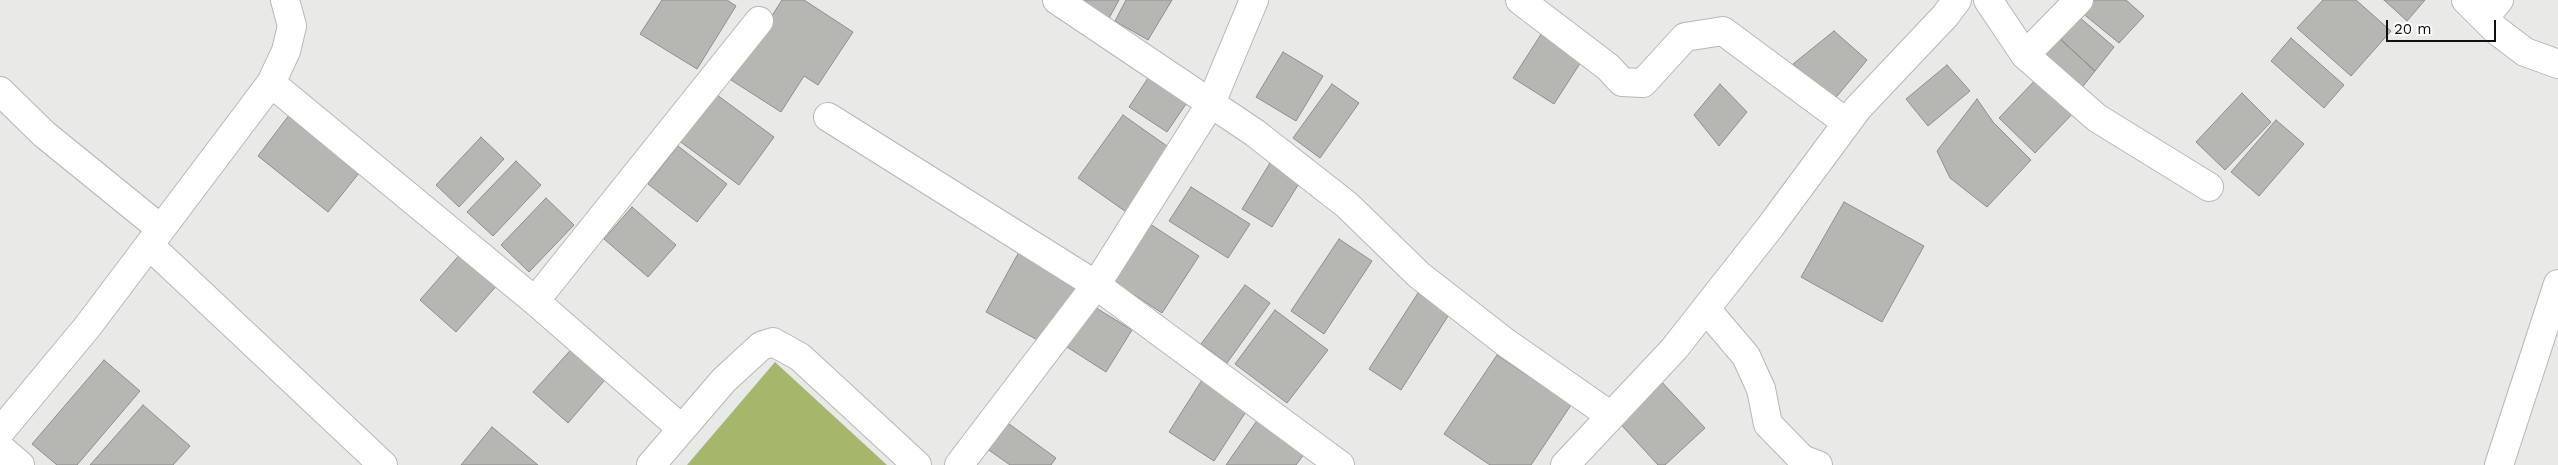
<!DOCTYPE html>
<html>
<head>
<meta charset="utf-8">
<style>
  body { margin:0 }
  #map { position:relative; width:2558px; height:465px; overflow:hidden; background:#e9eae7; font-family:"Work Sans",sans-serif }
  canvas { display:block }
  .scale { position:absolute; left:2386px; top:20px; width:110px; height:22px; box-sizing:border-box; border:2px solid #111110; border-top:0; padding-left:6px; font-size:15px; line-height:18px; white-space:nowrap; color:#111110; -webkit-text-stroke:4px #fff; paint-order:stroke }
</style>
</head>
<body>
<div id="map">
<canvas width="2558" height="465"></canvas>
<div class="scale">20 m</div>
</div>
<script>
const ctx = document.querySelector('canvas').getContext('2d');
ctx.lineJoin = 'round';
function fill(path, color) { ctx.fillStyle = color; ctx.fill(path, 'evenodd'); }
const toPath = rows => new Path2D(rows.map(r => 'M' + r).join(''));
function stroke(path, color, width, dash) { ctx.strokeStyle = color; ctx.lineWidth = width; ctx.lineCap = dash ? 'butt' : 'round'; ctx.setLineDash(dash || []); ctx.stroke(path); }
fill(toPath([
  [775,362,887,465,687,465]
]), '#a5b76b');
const building = toPath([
  [662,0,727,0,736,6,697,69,640,34,662,0],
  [782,0,804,0,853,32,818,85,804,76,781,112,731,80,782,0],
  [1073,0,1119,0,1108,20,1073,0],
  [1126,0,1172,0,1148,40,1115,21,1126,0],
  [2091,0,2126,0,2144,16,2119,43,2081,12,2091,0],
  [2323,0,2356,0,2391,31,2351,76,2297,28,2323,0],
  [2384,0,2425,0,2407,21,2384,0],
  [2078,16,2114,47,2095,71,2059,38,2078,16],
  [1547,25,1588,51,1554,104,1513,78,1547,25],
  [1834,31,1867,60,1833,101,1793,64,1834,31],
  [2059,38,2095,71,2076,95,2039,59,2059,38],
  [2291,38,2344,85,2324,108,2271,61,2291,38],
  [1283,52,1323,76,1296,121,1256,97,1283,52],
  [1947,65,1970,91,1928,126,1906,99,1947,65],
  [2042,73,2078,108,2035,153,1999,118,2042,73],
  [1150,75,1188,101,1167,132,1129,107,1150,75],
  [1332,84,1359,103,1320,158,1293,138,1332,84],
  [1720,84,1747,112,1719,146,1694,115,1720,84],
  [713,92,774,137,739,185,678,140,713,92],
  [2242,93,2271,122,2225,170,2196,142,2242,93],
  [1977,99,1993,122,2031,160,1987,207,1950,178,1937,151,1977,99],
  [296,106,367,163,328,212,258,156,296,106],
  [1123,115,1174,151,1129,214,1078,178,1123,115],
  [2276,120,2304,144,2259,196,2231,172,2276,120],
  [481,137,504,159,459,207,436,185,481,137],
  [678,146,727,184,697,222,648,184,678,146],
  [1273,158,1303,177,1272,227,1242,209,1273,158],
  [516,161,541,185,493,236,467,212,516,161],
  [1191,187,1250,224,1228,258,1169,221,1191,187],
  [546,198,574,225,529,272,501,245,546,198],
  [1844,202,1924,246,1882,322,1801,277,1844,202],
  [632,207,676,245,648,277,604,239,632,207],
  [1147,222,1199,256,1162,313,1110,279,1147,222],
  [1339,239,1372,261,1324,334,1291,311,1339,239],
  [1020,250,1079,282,1045,344,986,312,1020,250],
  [462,252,498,284,456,332,420,300,462,252],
  [1245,285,1270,303,1227,363,1201,344,1245,285],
  [1418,293,1450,313,1401,390,1369,369,1418,293],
  [1093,306,1132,330,1106,372,1067,347,1093,306],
  [1275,310,1328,350,1287,403,1235,364,1275,310],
  [576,344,610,374,568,423,533,392,576,344],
  [1497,355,1571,405,1531,465,1490,465,1444,434,1497,355],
  [104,360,140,391,77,465,57,465,32,444,104,360],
  [1658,378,1705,428,1665,465,1658,465,1615,418,1658,378],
  [1202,380,1247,410,1214,461,1169,432,1202,380],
  [143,405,190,446,173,465,90,465,143,405],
  [1263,412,1310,446,1296,465,1226,465,1263,412],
  [1005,421,1056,458,1051,465,1010,465,986,448,1005,421],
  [492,427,538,465,461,465,492,427]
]);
fill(building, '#b6b6b3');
stroke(building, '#8e8e8c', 1);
const minor = toPath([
  [1057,0,1255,133,1347,205,1419,275,1505,342,1611,416],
  [1520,0,1608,67,1622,82,1643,83,1685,37,1723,31,1847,123],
  [1988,0,2025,55,2097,118,2209,187],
  [2466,0,2496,30,2525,52,2558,64],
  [2484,18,2499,0],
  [2025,55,2079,0],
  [271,83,535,301,682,429],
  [0,91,44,134,161,229],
  [828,117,1096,285,1340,465],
  [149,245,383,465],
  [535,301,759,21],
  [1706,309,1746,356,1761,389,1768,424,1802,459,1818,465],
  [0,432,88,326,271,83,286,51,292,26,285,0],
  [0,448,20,465],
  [651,465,724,380,761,346,773,342,800,357,917,465],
  [959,465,1096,285,1211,103,1254,0],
  [1565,465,1674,349,1770,227,1858,108,1945,16,1957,0]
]);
const secondary = toPath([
  [2499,465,2558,284]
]);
stroke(minor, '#b7b8b5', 30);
stroke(secondary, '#b7b8b5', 30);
stroke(minor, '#fff', 28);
stroke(secondary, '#fff', 28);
</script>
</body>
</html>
